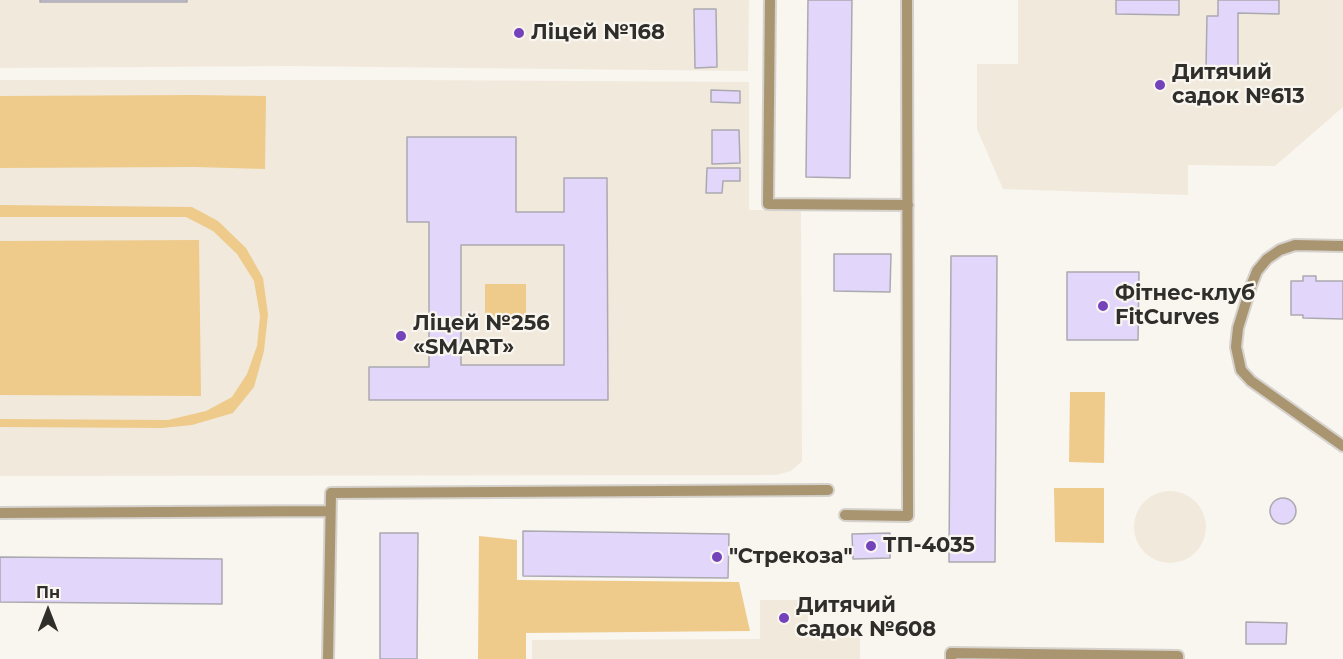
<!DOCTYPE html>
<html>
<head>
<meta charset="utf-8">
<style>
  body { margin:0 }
  #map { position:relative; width:1343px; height:659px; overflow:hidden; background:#f9f5ef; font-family:Montserrat,sans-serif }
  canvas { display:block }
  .north { position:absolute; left:18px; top:581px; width:60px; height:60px; -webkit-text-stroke:4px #f9f5ef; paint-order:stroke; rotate:0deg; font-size:16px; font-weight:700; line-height:24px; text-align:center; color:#2f2e2b }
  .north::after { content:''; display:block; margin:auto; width:21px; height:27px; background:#2f2e2b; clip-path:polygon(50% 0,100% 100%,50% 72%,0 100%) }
</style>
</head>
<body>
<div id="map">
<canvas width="1343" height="659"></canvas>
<div class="north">Пн</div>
</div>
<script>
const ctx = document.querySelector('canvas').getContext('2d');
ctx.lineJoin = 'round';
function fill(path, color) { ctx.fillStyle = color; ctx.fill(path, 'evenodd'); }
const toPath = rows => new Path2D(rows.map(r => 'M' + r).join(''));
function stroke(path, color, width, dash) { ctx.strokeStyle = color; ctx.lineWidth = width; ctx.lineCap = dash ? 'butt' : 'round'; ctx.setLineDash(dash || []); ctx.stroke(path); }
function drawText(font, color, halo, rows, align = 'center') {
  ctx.font = font + ' Montserrat,sans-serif'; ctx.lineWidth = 4.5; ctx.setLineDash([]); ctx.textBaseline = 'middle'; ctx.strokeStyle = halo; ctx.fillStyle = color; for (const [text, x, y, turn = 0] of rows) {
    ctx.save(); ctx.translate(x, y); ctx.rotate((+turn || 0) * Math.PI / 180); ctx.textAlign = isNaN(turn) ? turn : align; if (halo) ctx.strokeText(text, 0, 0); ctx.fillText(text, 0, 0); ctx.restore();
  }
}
fill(toPath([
  [0,0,749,0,748,71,289,66,0,68],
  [1018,0,1343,0,1343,107,1275,166,1188,165,1188,195,1003,189,977,129,977,64,1018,64],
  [0,80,407,80,749,82,749,210,801,210,802,461,791,471,776,475,0,476],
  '1134 527a36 36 0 1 1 72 0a36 36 0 1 1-72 0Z',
  [760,600,808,600,808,636,860,635,860,659,532,659,532,640,760,639]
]), '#f1e9dc');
fill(toPath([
  [194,95,266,96,265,169,195,167,0,168,0,96],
  [0,205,192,207,218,221,246,248,263,278,268,314,264,351,254,387,233,413,192,425,162,428,0,427,0,419,168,420,206,411,232,397,247,374,257,346,260,316,254,281,237,254,213,231,186,217,0,217],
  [199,240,201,396,0,395,0,241],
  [485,284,526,284,526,322,485,322],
  [1070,392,1105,392,1104,463,1069,462],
  [1054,488,1104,488,1104,543,1055,542],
  [479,536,517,540,517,580,739,582,750,631,526,633,526,659,478,659]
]), '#eecb8b');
const building = toPath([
  [40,0,187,0,187,2,40,2,40,0],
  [808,0,852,0,850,178,806,177,808,0],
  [1116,0,1179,0,1179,15,1116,14,1116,0],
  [1218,0,1279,0,1279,14,1238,13,1238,68,1206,68,1207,16,1218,16,1218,0],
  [694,9,716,9,717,67,695,68,694,9],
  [711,90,740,91,740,103,711,102,711,90],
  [712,130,739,130,740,163,712,164,712,130],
  [407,137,516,137,516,212,564,212,564,178,607,178,608,400,369,400,369,367,429,367,429,222,407,222,407,137],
  [461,245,564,245,564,365,461,365,461,245],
  [707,168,740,168,740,181,723,181,722,193,706,193,707,168],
  [834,254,891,254,890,292,834,291,834,254],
  [951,256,997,256,995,562,949,562,951,256],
  [1067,272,1139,272,1138,340,1067,340,1067,272],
  [1303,276,1316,276,1316,281,1343,281,1343,319,1303,318,1303,315,1291,315,1291,281,1303,281,1303,276],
  '1270 511a13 13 0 1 1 26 0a13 13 0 1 1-26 0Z',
  [523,531,729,534,728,578,523,576,523,531],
  [380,533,418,533,417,659,380,659,380,533],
  [890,533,890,558,853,559,852,534,890,533],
  [0,557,222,559,222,604,0,602,0,557],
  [1246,622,1287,623,1286,644,1246,644,1246,622]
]);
fill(building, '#e2d7fb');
stroke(building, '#aba9b0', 1.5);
const lane = toPath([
  [770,0,768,204,908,205],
  [1343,246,1295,245,1280,250,1267,259,1257,271,1251,286,1238,328,1236,347,1241,370,1251,381,1343,446],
  [0,513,330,511],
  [845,515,908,516,907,0],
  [328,659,331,493,828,490],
  [951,659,951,653,1178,656,1178,659]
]);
stroke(lane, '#d5d1cc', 14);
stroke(lane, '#aa9571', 10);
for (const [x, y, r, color] of [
  [519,33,6,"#7442ba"],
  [1160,85,6,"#7442ba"],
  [1103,306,6,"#7442ba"],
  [401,336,6,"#7442ba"],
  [871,546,6,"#7442ba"],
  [717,557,6,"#7442ba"],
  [784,618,6,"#7442ba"]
]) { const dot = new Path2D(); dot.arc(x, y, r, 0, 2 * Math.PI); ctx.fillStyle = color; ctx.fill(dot); stroke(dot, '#f9f5ef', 2); }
drawText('bold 21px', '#2f2e2b', '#f9f5ef', [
  ["Ліцей №168",531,33],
  ["Дитячий",1172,73],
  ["садок №613",1172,97],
  ["Фітнес-клуб",1115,294],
  ["FitCurves",1115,318],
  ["Ліцей №256",413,324],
  ["«SMART»",413,348],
  ["ТП-4035",883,546],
  ["\"Стрекоза\"",729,557],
  ["Дитячий",796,606],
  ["садок №608",796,630]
], 'left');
</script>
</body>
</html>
